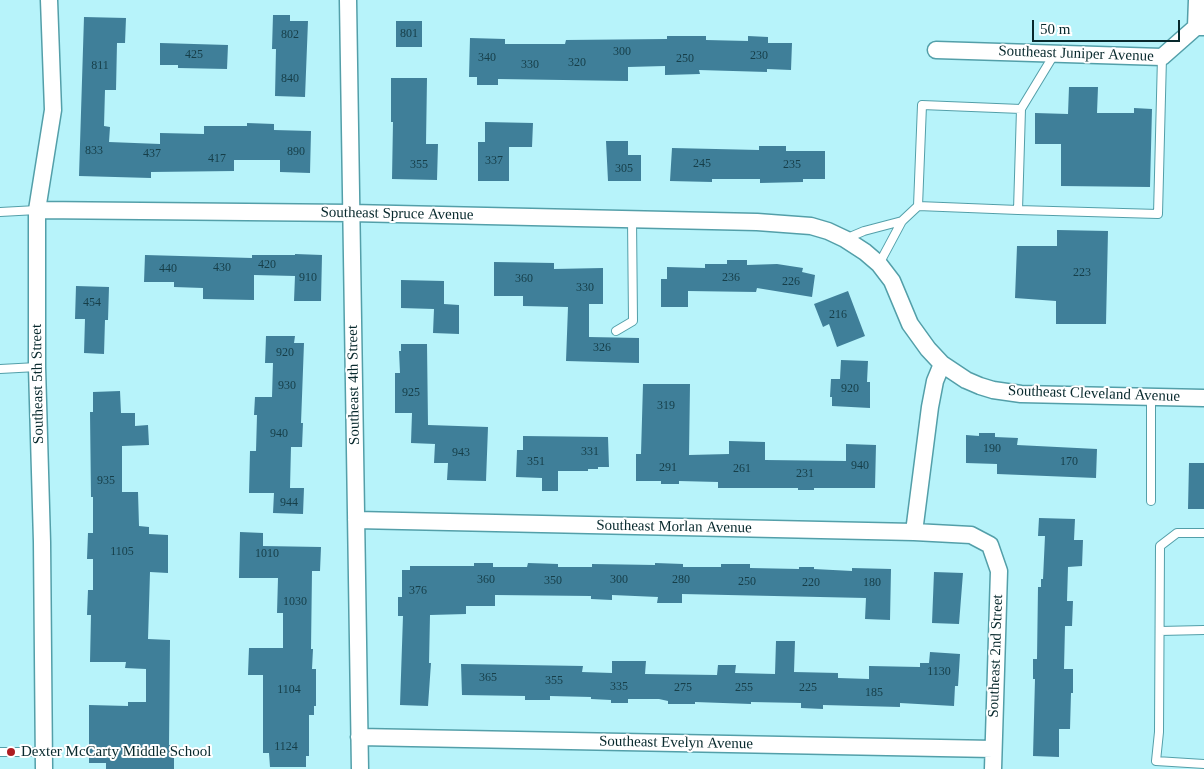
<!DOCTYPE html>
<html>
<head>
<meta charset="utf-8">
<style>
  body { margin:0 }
  #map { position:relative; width:1204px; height:769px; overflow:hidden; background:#b7f3fa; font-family:"Times New Roman",serif }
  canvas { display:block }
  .scale { position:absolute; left:1032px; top:20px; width:148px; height:22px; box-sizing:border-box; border:2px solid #08292d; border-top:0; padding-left:6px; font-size:15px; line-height:18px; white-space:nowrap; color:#08292d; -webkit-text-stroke:4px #fff; paint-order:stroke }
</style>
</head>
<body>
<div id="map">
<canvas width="1204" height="769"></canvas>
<div class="scale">50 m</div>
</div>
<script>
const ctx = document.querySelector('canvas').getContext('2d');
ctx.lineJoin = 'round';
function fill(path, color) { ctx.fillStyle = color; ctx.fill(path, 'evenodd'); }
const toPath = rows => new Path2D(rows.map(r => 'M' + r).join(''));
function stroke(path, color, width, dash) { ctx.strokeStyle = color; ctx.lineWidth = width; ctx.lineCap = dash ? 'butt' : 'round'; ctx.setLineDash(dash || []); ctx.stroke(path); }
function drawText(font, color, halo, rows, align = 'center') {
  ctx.font = font + ' "Times New Roman",serif'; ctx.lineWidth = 4; ctx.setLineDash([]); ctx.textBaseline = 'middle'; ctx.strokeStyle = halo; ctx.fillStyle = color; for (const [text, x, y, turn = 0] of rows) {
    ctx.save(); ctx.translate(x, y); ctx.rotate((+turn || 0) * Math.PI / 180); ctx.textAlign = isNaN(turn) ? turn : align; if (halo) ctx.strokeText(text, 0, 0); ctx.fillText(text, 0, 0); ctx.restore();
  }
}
fill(toPath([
  [273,15,290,15,290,21,308,21,305,97,275,96,276,49,272,49],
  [84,17,126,18,125,43,117,43,116,90,105,90,104,126,110,127,109,142,160,144,160,133,204,134,204,126,247,126,247,123,274,124,274,130,311,131,310,173,280,172,280,160,234,160,234,171,151,172,151,178,79,176],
  [396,21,422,21,422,47,396,47],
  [667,36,706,36,706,40,748,41,748,36,768,37,768,43,792,43,791,70,767,69,767,72,699,70,700,74,665,75,665,66,628,67,628,81,498,79,498,85,477,85,477,77,469,77,470,38,505,39,505,44,565,44,566,40,667,39],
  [160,43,228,45,227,69,178,68,178,65,160,65],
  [391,78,427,78,426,144,438,144,437,180,392,179,393,122,391,122],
  [1069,87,1098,87,1097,113,1134,113,1134,108,1152,109,1150,187,1061,186,1061,144,1035,144,1035,113,1068,114],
  [485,122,533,123,532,147,509,147,509,181,478,181,478,142,485,142],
  [606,141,628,141,628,155,641,155,641,181,608,181],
  [759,146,786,146,786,151,825,151,825,179,803,179,803,182,760,183,760,179,712,179,712,182,670,181,672,148,759,150],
  [1057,230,1108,231,1106,324,1056,324,1056,301,1015,298,1017,246,1057,246],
  [295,254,322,255,321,301,294,301,295,276,254,275,254,300,203,299,203,288,174,287,174,282,144,282,145,255,252,258,252,255,295,255],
  [727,260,747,260,747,265,777,264,803,268,802,272,815,275,812,297,757,288,756,292,688,291,688,307,661,307,661,279,667,279,667,267,705,268,705,264,727,264],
  [494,262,554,263,554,269,603,268,603,304,589,304,589,337,639,338,639,363,566,361,568,307,523,306,523,296,494,296],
  [401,280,444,281,444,304,459,305,459,334,433,333,434,309,401,308],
  [76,286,109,287,108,320,105,320,104,354,84,353,85,319,75,319],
  [848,291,865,336,837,347,829,324,823,327,814,304],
  [266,336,295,336,294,343,304,343,301,423,303,423,302,447,291,447,290,488,304,488,303,514,273,513,274,493,249,493,250,451,256,451,257,415,254,415,255,397,272,397,273,363,265,363],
  [401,344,427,344,428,425,488,427,486,481,447,480,448,463,434,463,435,444,411,443,412,413,395,413,395,373,400,373,399,351,401,351],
  [841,360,868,361,867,382,870,382,870,408,832,406,832,397,830,397,831,379,840,379],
  [643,384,690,384,689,455,729,454,729,441,765,442,765,460,846,461,846,444,876,445,875,488,814,488,814,490,798,490,798,488,718,488,718,482,679,481,679,484,661,484,661,481,636,481,636,454,641,454],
  [120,391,121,413,135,413,135,426,148,425,149,445,122,446,122,492,138,492,139,526,149,527,149,534,168,535,168,573,150,572,148,639,170,640,169,745,174,745,174,769,106,769,106,763,89,763,89,705,128,706,128,702,146,702,146,669,125,668,126,662,90,662,91,615,87,615,88,590,93,590,93,559,87,559,88,533,93,533,93,497,91,497,90,412,93,412,93,392],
  [979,433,995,433,995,437,1018,438,1017,445,1097,449,1096,478,997,474,997,464,966,463,966,435,979,436],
  [523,436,608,437,609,467,598,467,598,469,588,469,588,471,558,471,558,491,542,491,542,478,516,477,517,450,523,450],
  [1189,463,1204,463,1204,509,1188,509],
  [1039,518,1075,519,1074,540,1083,540,1082,566,1068,567,1067,601,1073,601,1072,626,1065,626,1064,669,1073,669,1073,693,1071,693,1070,729,1059,729,1059,757,1033,756,1035,679,1033,679,1033,659,1037,659,1038,587,1041,587,1041,579,1043,579,1045,536,1038,536],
  [240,532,263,533,263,546,321,547,320,571,312,571,311,649,313,649,312,669,316,669,316,706,314,706,314,715,309,715,309,756,306,756,306,767,270,767,269,753,263,753,263,675,248,675,249,648,283,648,283,613,277,613,278,578,239,578],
  [474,563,493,563,493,567,527,567,528,563,558,564,558,567,592,567,592,564,655,565,655,563,683,564,683,567,721,567,721,564,750,564,750,568,799,569,799,567,814,567,814,569,852,571,852,568,891,569,890,620,865,619,866,598,682,594,682,603,657,603,658,597,612,595,612,600,591,599,591,596,495,595,495,606,466,606,466,614,430,615,429,663,431,663,428,706,400,705,403,616,398,616,398,597,402,597,402,570,410,570,410,566,474,566],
  [934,572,963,573,959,624,932,623],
  [776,641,795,641,794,672,838,673,838,678,869,679,869,666,920,667,920,663,929,663,930,652,960,654,958,686,955,686,954,706,900,703,900,707,823,705,823,709,801,708,801,703,751,702,751,704,695,702,695,704,668,704,668,701,659,699,628,699,628,703,611,703,611,700,591,699,591,697,550,696,550,700,525,700,525,696,462,695,461,664,583,666,582,672,612,673,612,661,646,661,645,674,717,675,718,665,736,665,735,673,775,674]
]), '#3f7f99');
const service = toPath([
  [1055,53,1021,109,1018,210,1158,214,1162,57],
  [1018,210,918,206,922,105,1021,109],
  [0,212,37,210],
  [845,239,864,231,902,221],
  [879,264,902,221,918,206],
  [616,331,633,321,632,219],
  [0,369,37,367],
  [1151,397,1151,501],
  [1204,533,1177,533,1160,546,1159,732,1156,761,1204,764],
  [1160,631,1204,630],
  [0,752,44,752]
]);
const minor = toPath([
  [348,0,360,769],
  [1196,27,1197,0],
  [936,50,1162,57,1196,27,1204,27],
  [37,210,351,213,757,222,811,226,828,231,845,239,865,252,879,264,892,281,910,324,928,349,942,364,966,380,980,386,993,390,1021,394,1204,398],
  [356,520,914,532,971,535,990,545,999,571,993,769],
  [914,532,930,407,935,381,942,364],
  [359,737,993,749],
  [44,769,42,542,37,367,37,210,53,110,49,0]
]);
stroke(service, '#539fa9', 10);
stroke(minor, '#539fa9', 19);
stroke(service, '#fff', 8);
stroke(minor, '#fff', 16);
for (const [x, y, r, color] of [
  [11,752,5,"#ae1c21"]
]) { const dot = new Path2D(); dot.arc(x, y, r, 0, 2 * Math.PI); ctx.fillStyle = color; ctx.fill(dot); stroke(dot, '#fff', 2); }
drawText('12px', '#163e48', null, [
  ["801",409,34],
  ["802",290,35],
  ["300",622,52],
  ["425",194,55],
  ["230",759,56],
  ["340",487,58],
  ["250",685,59],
  ["320",577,63],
  ["330",530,65],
  ["811",100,66],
  ["840",290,79],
  ["833",94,151],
  ["890",296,152],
  ["437",152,154],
  ["417",217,159],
  ["337",494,161],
  ["245",702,164],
  ["355",419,165],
  ["235",792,165],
  ["305",624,169],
  ["420",267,265],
  ["430",222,268],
  ["440",168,269],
  ["223",1082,273],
  ["910",308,278],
  ["236",731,278],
  ["360",524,279],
  ["226",791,282],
  ["330",585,288],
  ["454",92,303],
  ["216",838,315],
  ["326",602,348],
  ["920",285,353],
  ["930",287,386],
  ["920",850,389],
  ["925",411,393],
  ["319",666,406],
  ["940",279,434],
  ["190",992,449],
  ["331",590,452],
  ["943",461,453],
  ["351",536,462],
  ["170",1069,462],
  ["940",860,466],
  ["291",668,468],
  ["261",742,469],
  ["231",805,474],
  ["935",106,481],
  ["944",289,503],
  ["1105",122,552],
  ["1010",267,554],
  ["360",486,580],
  ["300",619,580],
  ["280",681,580],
  ["350",553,581],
  ["250",747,582],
  ["220",811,583],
  ["180",872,583],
  ["376",418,591],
  ["1030",295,602],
  ["1130",939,672],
  ["365",488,678],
  ["355",554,681],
  ["335",619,687],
  ["275",683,688],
  ["255",744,688],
  ["225",808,688],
  ["1104",289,690],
  ["185",874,693],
  ["1124",286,747]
]);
drawText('15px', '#08292d', '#fff', [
  ["Southeast Juniper Avenue",1076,54,2],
  ["Southeast Spruce Avenue",397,214,1],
  ["Southeast 5th Street",38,384,-91],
  ["Southeast 4th Street",354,385,-91],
  ["Southeast Cleveland Avenue",1094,394,2],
  ["Southeast Morlan Avenue",674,527,1],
  ["Southeast 2nd Street",996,656,-88],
  ["Southeast Evelyn Avenue",676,743,1]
]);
drawText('15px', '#08292d', '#fff', [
  ["Dexter McCarty Middle School",21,752]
], 'left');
</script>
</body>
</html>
